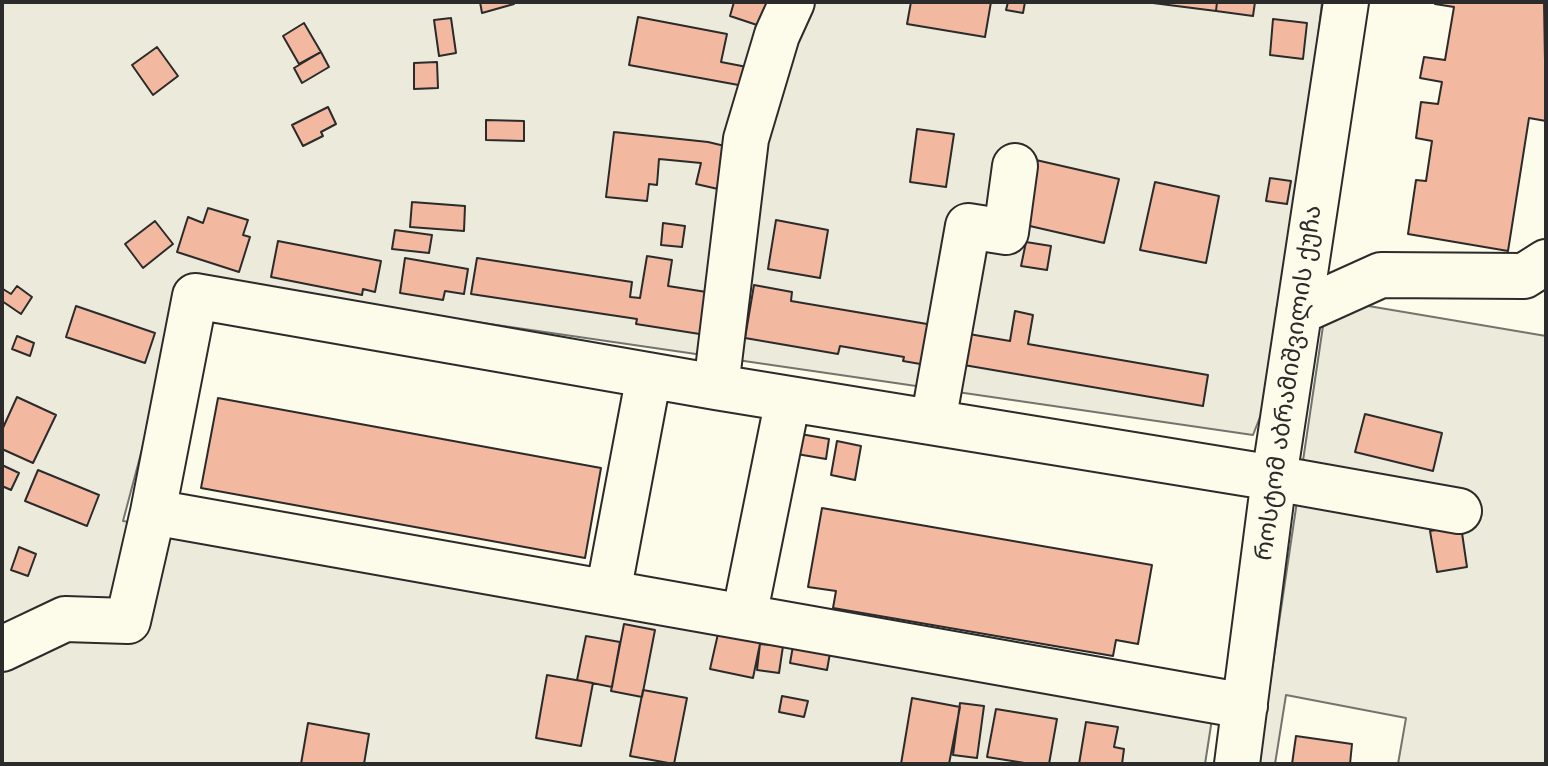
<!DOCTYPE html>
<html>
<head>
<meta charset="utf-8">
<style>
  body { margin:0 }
  #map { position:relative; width:1548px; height:766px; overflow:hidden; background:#fdfbea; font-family:"Noto Sans",sans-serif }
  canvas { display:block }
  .frame { position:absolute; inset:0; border:4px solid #2b2b2b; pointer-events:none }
</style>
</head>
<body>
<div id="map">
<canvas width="1548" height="766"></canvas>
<div class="frame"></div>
</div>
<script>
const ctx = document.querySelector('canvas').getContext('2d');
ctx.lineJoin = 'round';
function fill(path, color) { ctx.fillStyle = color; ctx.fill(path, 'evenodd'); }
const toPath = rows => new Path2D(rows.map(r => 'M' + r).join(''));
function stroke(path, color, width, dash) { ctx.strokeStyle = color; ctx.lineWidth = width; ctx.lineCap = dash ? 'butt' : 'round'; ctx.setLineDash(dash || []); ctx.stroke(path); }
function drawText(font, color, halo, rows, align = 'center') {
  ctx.font = font + ' "Noto Sans","Noto Sans Georgian",sans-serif'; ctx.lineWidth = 6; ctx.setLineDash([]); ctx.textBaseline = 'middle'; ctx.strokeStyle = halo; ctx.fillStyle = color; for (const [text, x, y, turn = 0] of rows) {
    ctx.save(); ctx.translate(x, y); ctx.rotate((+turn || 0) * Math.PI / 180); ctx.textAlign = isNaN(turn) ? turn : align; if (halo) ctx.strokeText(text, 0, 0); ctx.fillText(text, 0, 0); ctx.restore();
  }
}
const green = toPath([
  [2,2,1322,2,1280,366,1253,435,187,280,123,521,1214,706,1205,764,2,764,2,2],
  [1327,299,1546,336,1546,764,1398,764,1406,718,1286,695,1275,764,1258,764,1327,299]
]);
fill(green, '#ecebdb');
stroke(green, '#74746e', 2);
const building = toPath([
  [480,2,514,2,514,4,482,13,480,2],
  [734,2,771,2,763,27,730,16,734,2],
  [911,2,991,2,985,37,907,24,911,2],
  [1008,2,1025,2,1023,13,1006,10,1008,2],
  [1145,2,1217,2,1216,11,1145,2],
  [1217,2,1255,2,1253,16,1216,11,1217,2],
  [1435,2,1544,2,1546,121,1529,118,1508,251,1408,234,1416,180,1426,181,1432,141,1416,138,1421,102,1438,104,1442,82,1420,78,1424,57,1445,60,1454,7,1435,4,1435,2],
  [638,17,727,34,721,62,747,67,744,86,629,65,638,17],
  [451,18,456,53,439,56,434,20,451,18],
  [1273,19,1307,23,1303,59,1270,55,1273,19],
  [304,23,321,52,299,64,283,36,304,23],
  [157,47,178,76,153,95,132,65,157,47],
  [321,52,329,67,302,83,294,68,321,52],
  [437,62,438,88,414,89,414,63,437,62],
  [328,107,336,124,321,132,323,136,303,146,292,125,328,107],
  [486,120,524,121,524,141,486,140,486,120],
  [917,129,954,134,946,187,910,182,917,129],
  [614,132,708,142,729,147,718,189,696,184,701,163,659,159,657,185,649,184,647,201,606,197,614,132],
  [1036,160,1119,179,1104,243,1021,224,1036,160],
  [1270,178,1291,181,1287,204,1266,201,1270,178],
  [1155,182,1219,196,1206,263,1140,250,1155,182],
  [412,202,465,206,464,231,410,227,412,202],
  [208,208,248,220,243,235,250,237,239,272,177,252,188,217,203,223,208,208],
  [776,220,828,230,820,278,768,269,776,220],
  [155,221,173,244,143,268,125,244,155,221],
  [663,223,685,226,682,247,661,245,663,223],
  [395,230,432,235,429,253,392,249,395,230],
  [278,241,381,261,375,292,363,289,362,295,271,277,278,241],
  [1026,242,1051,246,1047,270,1021,266,1026,242],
  [647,256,672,260,668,286,713,293,706,335,636,324,637,319,471,294,477,258,632,282,630,297,640,298,647,256],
  [405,258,468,269,464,294,445,291,443,300,400,293,405,258],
  [754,285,792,292,791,301,939,326,932,366,903,361,904,357,840,346,838,354,745,338,754,285],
  [17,286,32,297,21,314,2,301,3,289,11,294,17,286],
  [76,306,155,333,145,363,66,337,76,306],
  [1015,311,1033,315,1028,344,1208,375,1203,406,958,364,963,333,1010,341,1015,311],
  [17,336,34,343,30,356,12,349,17,336],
  [17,397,56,415,33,463,2,449,2,430,17,397],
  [218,398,601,468,585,558,201,488,218,398],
  [1365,414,1442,433,1433,471,1355,452,1365,414],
  [795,433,829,439,826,459,791,453,795,433],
  [837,441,861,446,855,480,831,475,837,441],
  [2,465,19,473,11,490,2,486,2,465],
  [38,470,99,495,87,526,25,501,38,470],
  [822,508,1152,565,1138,644,1116,640,1113,656,833,608,836,591,808,587,822,508],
  [1461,526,1467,567,1437,572,1430,531,1461,526],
  [19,547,36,554,28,576,11,570,19,547],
  [624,624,655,630,642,697,611,691,624,624],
  [720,625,762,634,753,678,710,669,720,625],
  [586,636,620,642,612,687,577,680,586,636],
  [760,644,783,646,779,673,757,670,760,644],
  [793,646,830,653,827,670,790,663,793,646],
  [547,675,593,683,581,746,536,738,547,675],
  [643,690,687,698,674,764,630,756,643,690],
  [782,696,808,701,804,717,779,712,782,696],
  [912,698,960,707,949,764,901,764,912,698],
  [960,703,984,706,977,758,953,755,960,703],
  [996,709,1057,719,1049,764,1031,764,987,757,996,709],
  [1086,722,1118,727,1114,747,1124,749,1122,764,1079,764,1086,722],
  [308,723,369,734,364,764,301,764,308,723],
  [1296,736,1352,744,1350,764,1292,764,1296,736]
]);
fill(building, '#f2b8a0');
stroke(building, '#2b2b2b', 2);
const minor = toPath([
  [1299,312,1381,275,1524,276,1546,262],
  [716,387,746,139,777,35,792,2],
  [933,422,968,226,1006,232,1015,166],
  [153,512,1245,706],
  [608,593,649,375],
  [744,617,788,399],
  [2,649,65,619,128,621,153,512,195,296,716,387,1274,478,1459,511],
  [1237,764,1274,478,1346,2]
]);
stroke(minor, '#2b2b2b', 48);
stroke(minor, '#fdfbea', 44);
drawText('24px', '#2b2b2b', '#fdfbea', [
  ["როსტომ აბრამიშვილის ქუჩა",1289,383,-82]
]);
</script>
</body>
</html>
